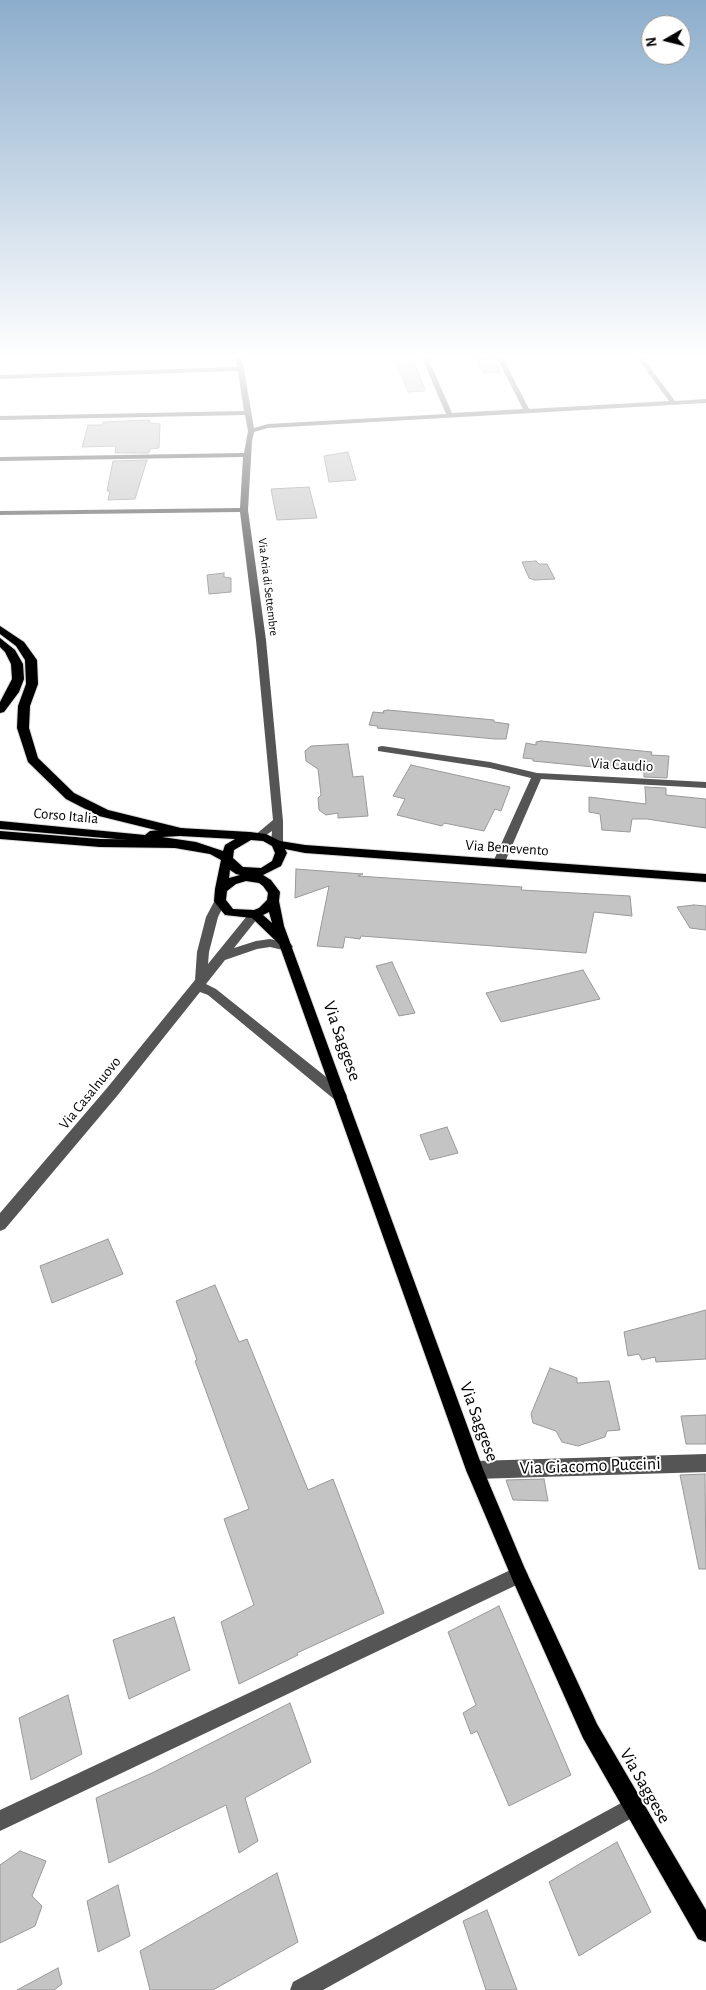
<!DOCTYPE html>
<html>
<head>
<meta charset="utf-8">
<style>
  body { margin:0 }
  #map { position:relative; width:706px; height:1990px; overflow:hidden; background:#fff; font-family:"Alegreya Sans",sans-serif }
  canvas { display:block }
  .north { position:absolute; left:641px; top:15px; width:50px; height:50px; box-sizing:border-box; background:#fff; border:1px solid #999; border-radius:50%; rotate:262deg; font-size:14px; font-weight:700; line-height:20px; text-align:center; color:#000 }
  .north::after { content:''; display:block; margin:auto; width:18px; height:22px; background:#000; clip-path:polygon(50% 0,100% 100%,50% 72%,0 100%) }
</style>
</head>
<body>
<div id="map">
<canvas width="706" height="1990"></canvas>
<div class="north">N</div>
</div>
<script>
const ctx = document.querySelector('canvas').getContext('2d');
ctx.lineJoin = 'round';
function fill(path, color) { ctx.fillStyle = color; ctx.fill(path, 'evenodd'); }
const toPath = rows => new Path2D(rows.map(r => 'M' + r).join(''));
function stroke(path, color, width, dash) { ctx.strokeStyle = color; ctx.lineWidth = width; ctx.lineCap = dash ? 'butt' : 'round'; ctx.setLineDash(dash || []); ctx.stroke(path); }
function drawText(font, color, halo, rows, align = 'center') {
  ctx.font = font + ' "Alegreya Sans",sans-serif'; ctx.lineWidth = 4; ctx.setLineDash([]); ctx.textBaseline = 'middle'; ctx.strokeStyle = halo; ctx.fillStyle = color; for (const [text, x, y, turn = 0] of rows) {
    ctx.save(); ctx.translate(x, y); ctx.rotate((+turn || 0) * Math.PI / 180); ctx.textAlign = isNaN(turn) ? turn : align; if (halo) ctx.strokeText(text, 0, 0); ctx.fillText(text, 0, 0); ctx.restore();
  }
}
const building = toPath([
  [475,358,493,358,501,372,483,373,475,358],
  [413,360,425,389,424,391,408,392,396,361,413,360],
  [149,420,150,423,160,424,159,448,150,449,149,453,115,453,116,446,82,447,88,425,101,425,103,422,149,420],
  [348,452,356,480,329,482,324,456,348,452],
  [147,460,135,499,108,500,110,491,107,491,113,461,147,460],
  [309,487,317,518,277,520,271,489,309,487],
  [536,561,539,564,547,564,555,579,534,580,529,578,522,562,536,561],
  [224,573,224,577,231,578,231,592,209,594,207,575,224,573],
  [388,710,494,720,494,722,509,724,506,739,495,739,377,728,378,726,369,725,373,712,384,713,383,711,388,710],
  [541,741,652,752,651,755,669,756,667,778,644,777,644,772,533,761,533,759,523,758,526,743,536,745,536,742,541,741],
  [348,744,353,777,363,776,368,816,338,818,338,813,326,815,319,810,318,798,321,795,318,769,306,761,305,751,311,746,348,744],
  [411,765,510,787,501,811,495,809,484,831,444,823,442,826,397,815,405,799,393,796,411,765],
  [645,787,666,788,666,795,706,799,706,828,647,819,632,819,630,832,602,830,600,814,589,812,589,797,646,804,645,787],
  [296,869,363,874,358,876,522,887,521,890,630,896,632,916,594,912,586,953,361,936,360,939,345,937,343,948,317,946,329,886,295,898,296,869],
  [694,905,706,906,706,930,690,928,677,907,694,905],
  [392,962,415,1013,399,1016,376,966,392,962],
  [583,970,600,999,501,1022,486,993,583,970],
  [447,1127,458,1153,430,1160,420,1135,447,1127],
  [108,1239,123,1274,52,1303,40,1266,108,1239],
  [215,1285,239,1342,247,1339,308,1490,333,1479,384,1613,297,1653,298,1655,239,1684,221,1622,254,1605,224,1519,249,1509,195,1361,197,1360,176,1301,215,1285],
  [706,1310,706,1359,656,1362,655,1357,642,1360,639,1354,628,1356,624,1332,706,1310],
  [550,1368,577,1378,577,1383,609,1381,620,1430,607,1431,605,1437,578,1446,562,1442,556,1431,533,1423,531,1414,550,1368],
  [706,1415,706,1444,686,1444,681,1416,706,1415],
  [705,1474,706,1569,699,1569,680,1475,705,1474],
  [544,1479,548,1501,513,1500,506,1480,544,1479],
  [499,1606,571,1775,509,1806,477,1731,471,1734,463,1713,476,1705,448,1632,499,1606],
  [174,1617,190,1670,129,1699,113,1640,174,1617],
  [68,1695,82,1754,31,1780,19,1718,68,1695],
  [290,1703,311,1762,245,1798,258,1841,239,1853,226,1805,109,1863,96,1798,152,1773,290,1703],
  [617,1842,651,1912,579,1956,549,1882,617,1842],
  [20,1851,46,1861,32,1896,42,1906,35,1926,0,1943,0,1865,20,1851],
  [277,1873,298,1942,213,1990,150,1990,140,1951,277,1873],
  [118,1885,130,1936,98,1952,87,1901,118,1885],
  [487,1910,517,1990,486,1990,463,1921,487,1910],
  [58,1968,62,1984,54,1990,17,1990,58,1968]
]);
fill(building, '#c4c4c4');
stroke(building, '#999', 1);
const major = toPath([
  [0,821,145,835,150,831,180,828,250,832,266,834,280,841,305,845,706,874,706,882,305,853,285,849,287,853,281,866,263,875,271,880,280,892,279,901,284,926,483,1469,525,1569,597,1724,706,1910,706,1942,698,1939,583,1738,513,1581,466,1470,279,944,252,918,225,915,216,904,214,901,215,889,221,860,210,854,128,840,0,829,0,821],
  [180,836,235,839,225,845,223,851,196,842,162,837,180,836],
  [251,840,263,841,272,846,275,853,272,861,261,868,243,867,233,858,234,850,251,840],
  [230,870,236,874,240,875,229,878,230,870],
  [246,881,259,883,263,886,268,893,267,900,259,908,254,910,233,909,226,900,227,891,236,884,246,881],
  [269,912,272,923,263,915,269,912]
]);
const highway = toPath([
  [0,626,24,642,37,660,38,684,30,706,29,728,38,758,74,793,108,810,185,829,187,832,185,835,180,836,99,816,66,799,28,762,17,728,18,706,26,684,25,660,16,646,0,634,0,626],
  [0,638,15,650,23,664,24,679,19,692,4,712,0,713,0,702,12,679,11,664,5,652,0,647,0,638],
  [0,831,100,839,177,840,184,844,177,848,100,847,0,839,0,831]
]);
stroke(major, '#dbdbdb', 2);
stroke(highway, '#dbdbdb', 2);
fill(toPath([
  [236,358,242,358,254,428,268,424,446,414,422,358,428,358,452,413,523,409,497,358,503,358,529,409,669,401,637,358,643,358,675,401,706,399,706,403,268,428,254,432,252,441,248,510,266,640,283,821,283,844,277,848,271,844,272,831,259,840,254,836,273,820,256,640,240,512,0,515,0,511,240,508,243,457,0,461,0,457,244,453,248,431,245,415,0,420,0,416,244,411,238,371,0,379,0,375,237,367,236,358],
  [382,746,490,762,537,773,706,782,706,788,541,779,505,862,499,866,493,862,531,778,490,768,378,751,378,747,382,746],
  [220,897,226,901,218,917,209,952,208,964,251,911,255,910,261,914,234,948,256,941,270,939,291,944,293,947,287,951,270,947,257,949,225,960,206,984,216,989,345,1092,347,1096,345,1100,340,1101,335,1100,208,995,200,992,117,1096,5,1229,0,1231,0,1213,107,1088,195,980,197,952,206,917,216,898,220,897],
  [706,1454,706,1472,475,1479,469,1476,466,1470,469,1464,475,1461,706,1454],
  [519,1566,525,1569,528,1575,525,1581,0,1831,0,1810,519,1566],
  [634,1796,641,1799,644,1806,641,1813,323,1990,290,1990,293,1982,634,1796]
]), '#555');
fill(major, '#000');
fill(highway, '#000');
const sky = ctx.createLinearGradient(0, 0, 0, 637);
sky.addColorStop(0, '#8cadcc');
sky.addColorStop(0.56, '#fff');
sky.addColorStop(1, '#ffffff00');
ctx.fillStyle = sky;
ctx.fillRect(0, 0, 706, 637);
drawText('12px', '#000', '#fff', [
  ["Via Aria di Settembre",268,587,83]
]);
drawText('15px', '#000', '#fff', [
  ["Via Caudio",622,765,3],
  ["Corso Italia",66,816,5],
  ["Via Benevento",507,848,4],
  ["Via Casalnuovo",90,1093,-51]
]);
drawText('18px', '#000', '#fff', [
  ["Via Saggese",342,1041,71],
  ["Via Saggese",479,1422,70],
  ["Via Giacomo Puccini",590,1466,-2],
  ["Via Saggese",645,1786,60]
]);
</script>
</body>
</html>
